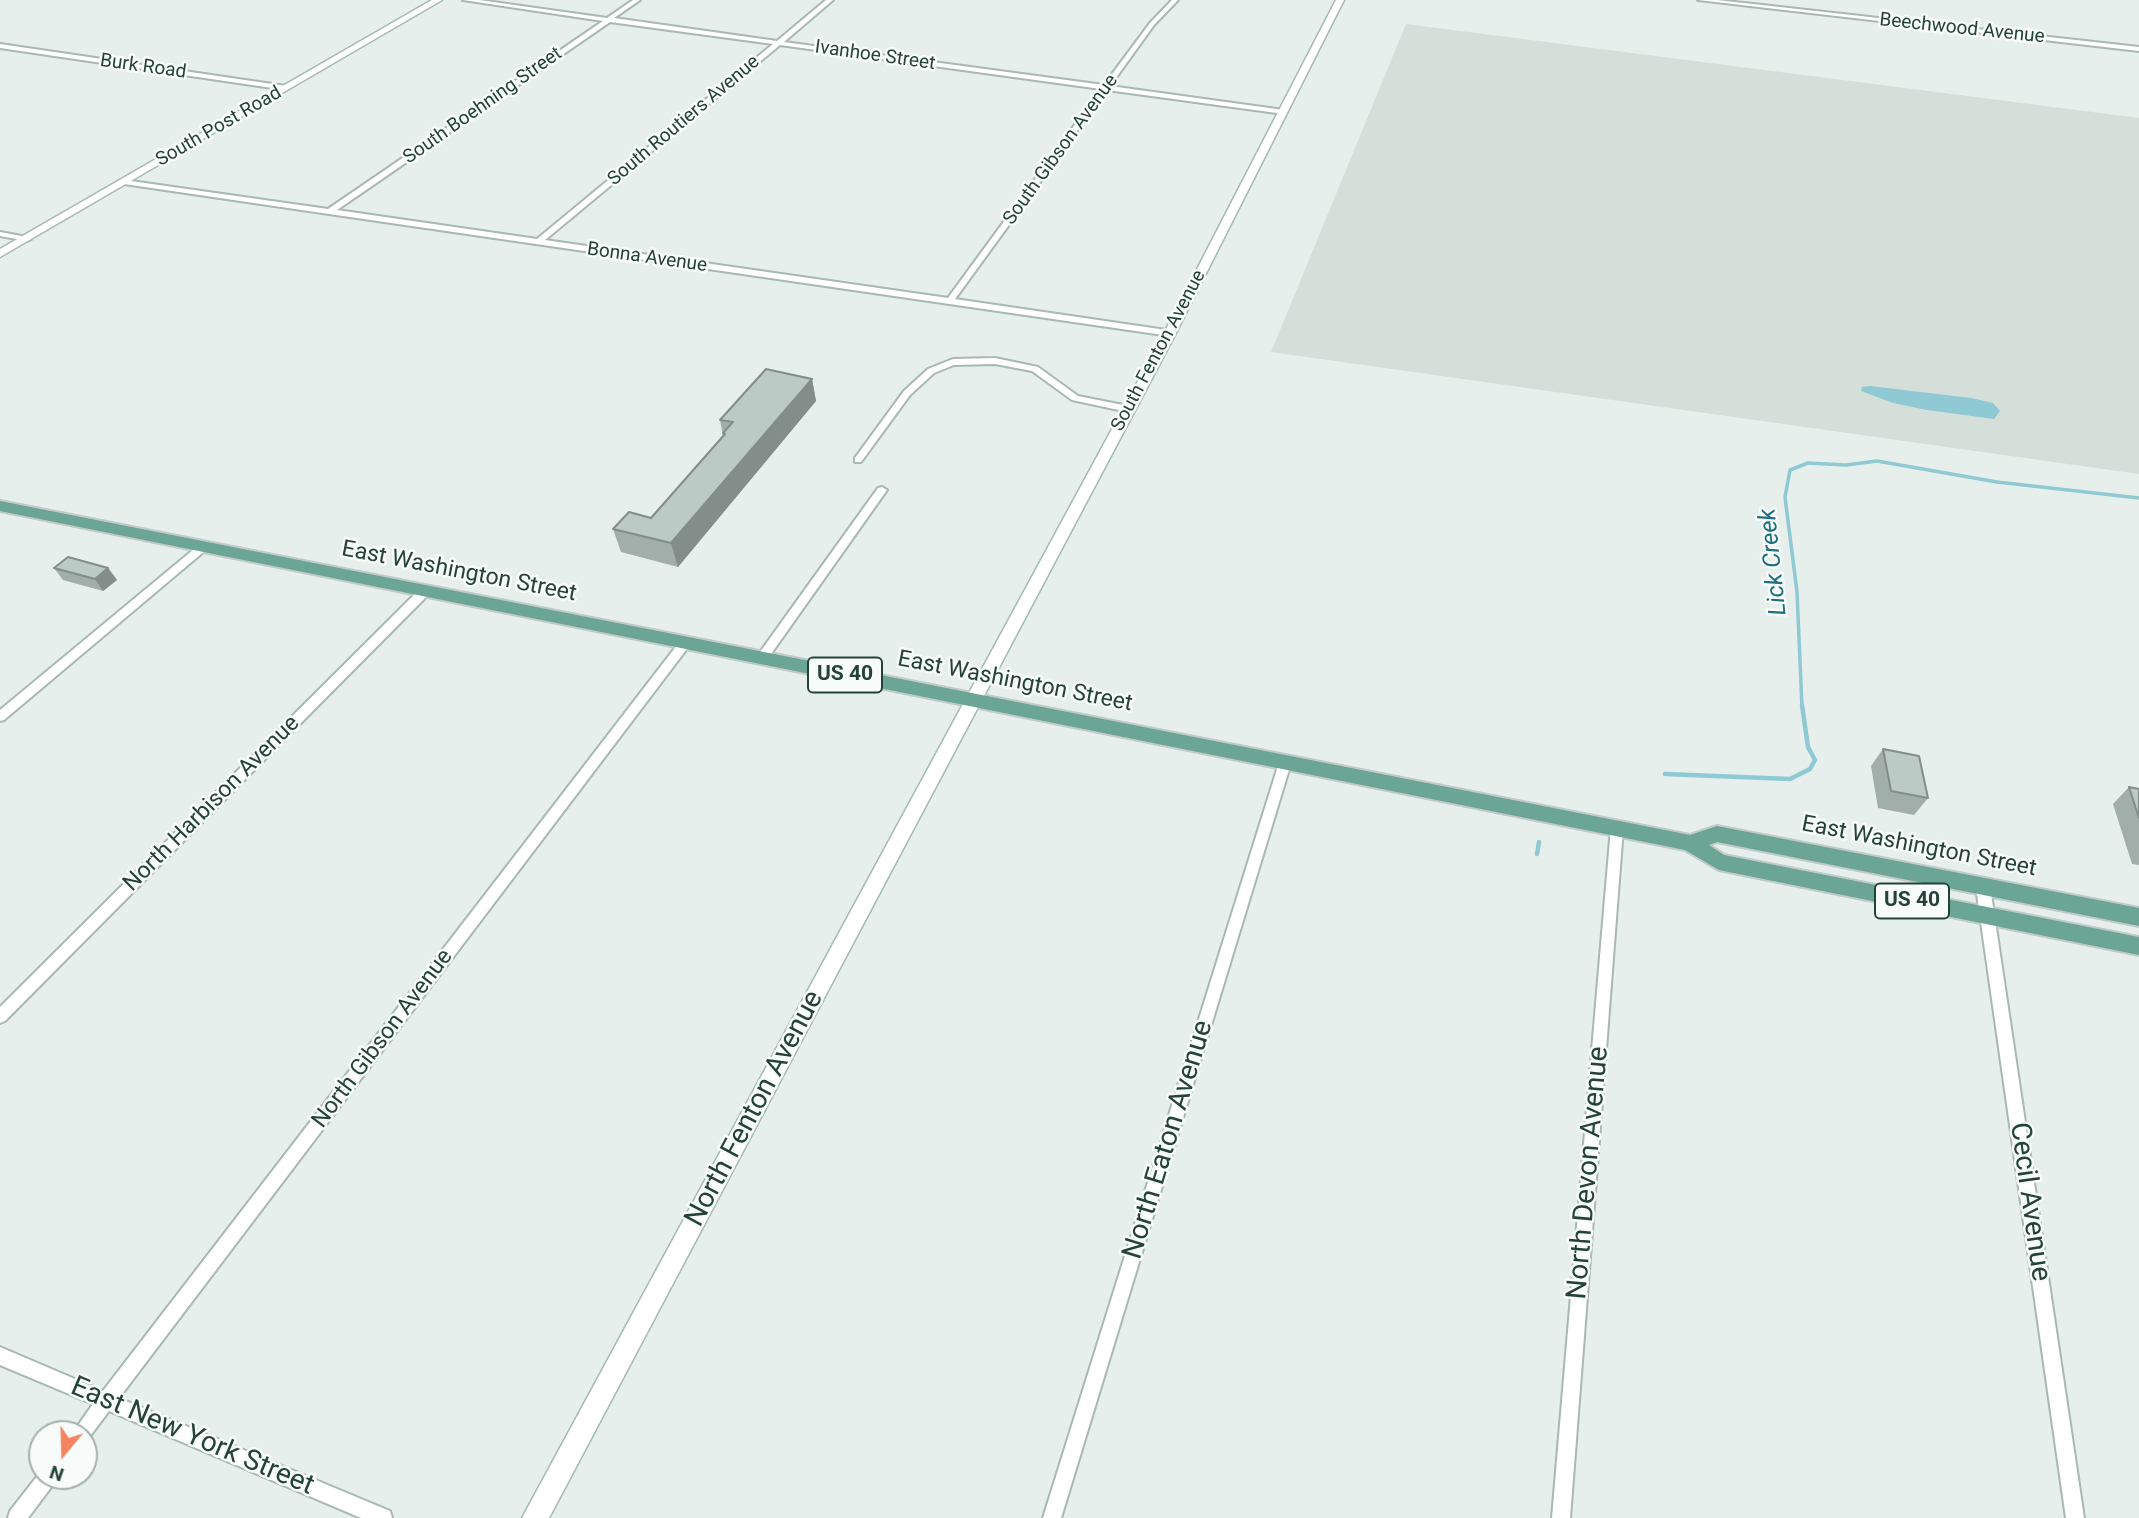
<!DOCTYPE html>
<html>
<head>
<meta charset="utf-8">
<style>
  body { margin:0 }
  #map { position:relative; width:2139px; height:1518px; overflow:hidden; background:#e6efeb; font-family:Roboto,sans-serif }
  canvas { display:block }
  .north { position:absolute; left:28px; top:1420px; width:70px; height:70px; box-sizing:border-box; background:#f7fbf9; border:2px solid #a3b1ad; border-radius:50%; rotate:199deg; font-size:19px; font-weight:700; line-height:28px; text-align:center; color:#24423a }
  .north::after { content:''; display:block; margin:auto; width:24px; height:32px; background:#f4845f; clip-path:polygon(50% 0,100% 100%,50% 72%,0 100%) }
</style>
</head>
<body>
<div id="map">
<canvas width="2139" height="1518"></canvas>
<div class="north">N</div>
</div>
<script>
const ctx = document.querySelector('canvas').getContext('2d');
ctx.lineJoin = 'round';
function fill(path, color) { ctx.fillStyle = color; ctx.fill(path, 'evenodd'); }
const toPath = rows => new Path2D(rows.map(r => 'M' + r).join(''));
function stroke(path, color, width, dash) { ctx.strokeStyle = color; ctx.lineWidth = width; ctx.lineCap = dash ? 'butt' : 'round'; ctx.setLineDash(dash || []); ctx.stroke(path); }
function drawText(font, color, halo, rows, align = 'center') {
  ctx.font = font + ' Roboto,sans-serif'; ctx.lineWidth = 5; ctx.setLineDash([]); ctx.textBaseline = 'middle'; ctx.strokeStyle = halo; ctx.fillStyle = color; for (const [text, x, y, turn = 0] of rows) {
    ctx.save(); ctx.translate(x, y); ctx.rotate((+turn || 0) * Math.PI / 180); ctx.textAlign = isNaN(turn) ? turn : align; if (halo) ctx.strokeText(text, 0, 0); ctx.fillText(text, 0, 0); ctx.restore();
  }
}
fill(toPath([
  [1406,24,2139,118,2139,474,1271,352]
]), '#d4dfda');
fill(toPath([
  [1870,386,1971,398,1993,403,2000,411,1994,419,1927,410,1893,403,1861,391,1862,387]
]), '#8ec9d4');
stroke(toPath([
  [1802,707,1797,592,1785,497,1790,470,1808,463,1846,465,1877,461,1997,482,2139,498]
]), '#8ec9d4', 3.5);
stroke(toPath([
  [1665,774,1790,779,1810,769,1815,760,1808,747,1802,705],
  [1537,854,1539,842]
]), '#8ec9d4', 4.5);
const street = toPath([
  [463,0,479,0,607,18,633,0,640,0,614,18,777,41,826,0,833,0,784,42,1104,85,1150,23,1172,0,1178,0,1154,25,1110,86,1284,110,1287,112,1284,114,1107,90,955,299,1173,331,1173,335,1170,336,329,214,124,184,120,182,124,180,328,209,603,21,463,0],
  [610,22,773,44,537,239,337,210,610,22],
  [780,45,1101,89,948,298,545,240,780,45],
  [1698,0,1717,0,2139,47,2139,51,1698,0],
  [0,44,286,86,289,88,286,90,0,48,0,44],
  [0,232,27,237,31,239,27,241,0,236,0,232],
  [995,358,1038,367,1078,396,1128,406,1133,409,1128,412,1072,400,1032,371,995,364,954,365,934,373,910,395,861,462,855,462,855,458,904,391,928,369,953,359,995,358],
  [882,487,887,490,766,661,758,661,756,658,758,655,878,488,882,487],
  [203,544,207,545,208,547,207,549,4,720,0,721,0,710,199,545,203,544],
  [425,587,429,588,430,591,429,594,5,1021,0,1023,0,1007,421,588,425,587],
  [685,639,689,640,691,643,689,646,119,1398,390,1511,392,1518,361,1518,109,1411,87,1440,84,1442,84,1434,72,1434,93,1404,0,1365,0,1347,103,1391,681,640,685,639],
  [1285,758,1289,760,1291,763,1061,1518,1043,1518,1279,763,1281,760,1285,758],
  [1617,823,1622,824,1623,828,1570,1518,1552,1518,1611,828,1612,824,1617,823],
  [1983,882,1988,883,1990,887,2084,1518,2066,1518,1976,887,1978,883,1983,882],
  [42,1470,42,1476,58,1476,55,1482,28,1518,8,1518,10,1511,42,1470]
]);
const secondary = toPath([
  [432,0,442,0,0,257,0,249,432,0],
  [1336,0,1344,0,1176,333,549,1518,522,1518,1164,333,1336,0]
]);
const primary = toPath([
  [0,501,1690,835,1717,826,2139,908,2139,926,1717,842,1709,845,1724,855,2139,937,2139,955,1719,870,1685,850,0,511,0,501]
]);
stroke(street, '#a8b8b2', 4);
stroke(secondary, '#a4bbb3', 3);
stroke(primary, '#c2cac8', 4);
fill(street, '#fff');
fill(secondary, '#fff');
fill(primary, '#6aa596');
fill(toPath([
  [812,379,816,401,678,567,621,552,613,529,651,518,723,436,720,420],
  [54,568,108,568,117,580,103,591,63,580],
  [1883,749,1928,798,1914,815,1878,808,1871,766],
  [2129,787,2139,789,2139,865,2132,864,2113,804]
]), '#a1aea9');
fill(toPath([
  [812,379,816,401,678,567,671,543],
  [108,568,117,580,103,591,95,579]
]), '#838d89');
const building = toPath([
  [766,369,812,379,671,543,613,529,629,512,651,518,725,434,723,433,733,422,720,420,766,369],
  [68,557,108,568,95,579,54,568,68,557],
  [1883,749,1919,756,1928,798,1891,791,1883,749],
  [2129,787,2139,789,2139,818,2129,787]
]);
fill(building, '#bbcac4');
stroke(building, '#838d89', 2);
drawText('19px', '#24423a', '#f7fbf9', [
  ["Beechwood Avenue",1962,29,6],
  ["Ivanhoe Street",875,56,8],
  ["Burk Road",143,67,8],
  ["South Boehning Street",483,106,-35],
  ["South Routiers Avenue",684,121,-40],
  ["South Post Road",219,127,-30],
  ["South Gibson Avenue",1061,150,-54],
  ["Bonna Avenue",647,258,8],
  ["South Fenton Avenue",1159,351,-62]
]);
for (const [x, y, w] of [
  [845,675,74],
  [1912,901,74]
]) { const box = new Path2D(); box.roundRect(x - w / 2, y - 17.5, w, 35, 5); ctx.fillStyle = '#f7fbf9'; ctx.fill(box); stroke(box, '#24423a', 2); }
drawText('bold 21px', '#24423a', null, [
  ["US 40",845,675],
  ["US 40",1912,901]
]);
drawText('23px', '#24423a', '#f7fbf9', [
  ["East Washington Street",459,572,11],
  ["East Washington Street",1015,682,11],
  ["North Harbison Avenue",212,804,-45],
  ["East Washington Street",1919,847,11],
  ["North Gibson Avenue",383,1039,-53]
]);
drawText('italic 24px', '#1c6f80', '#f7fbf9', [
  ["Lick Creek",1774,562,-96]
]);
drawText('28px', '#24423a', '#f7fbf9', [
  ["North Fenton Avenue",755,1109,-62],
  ["North Eaton Avenue",1169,1140,-73],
  ["North Devon Avenue",1589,1173,-85],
  ["Cecil Avenue",2029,1202,82],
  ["East New York Street",192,1437,23]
]);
</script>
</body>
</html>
